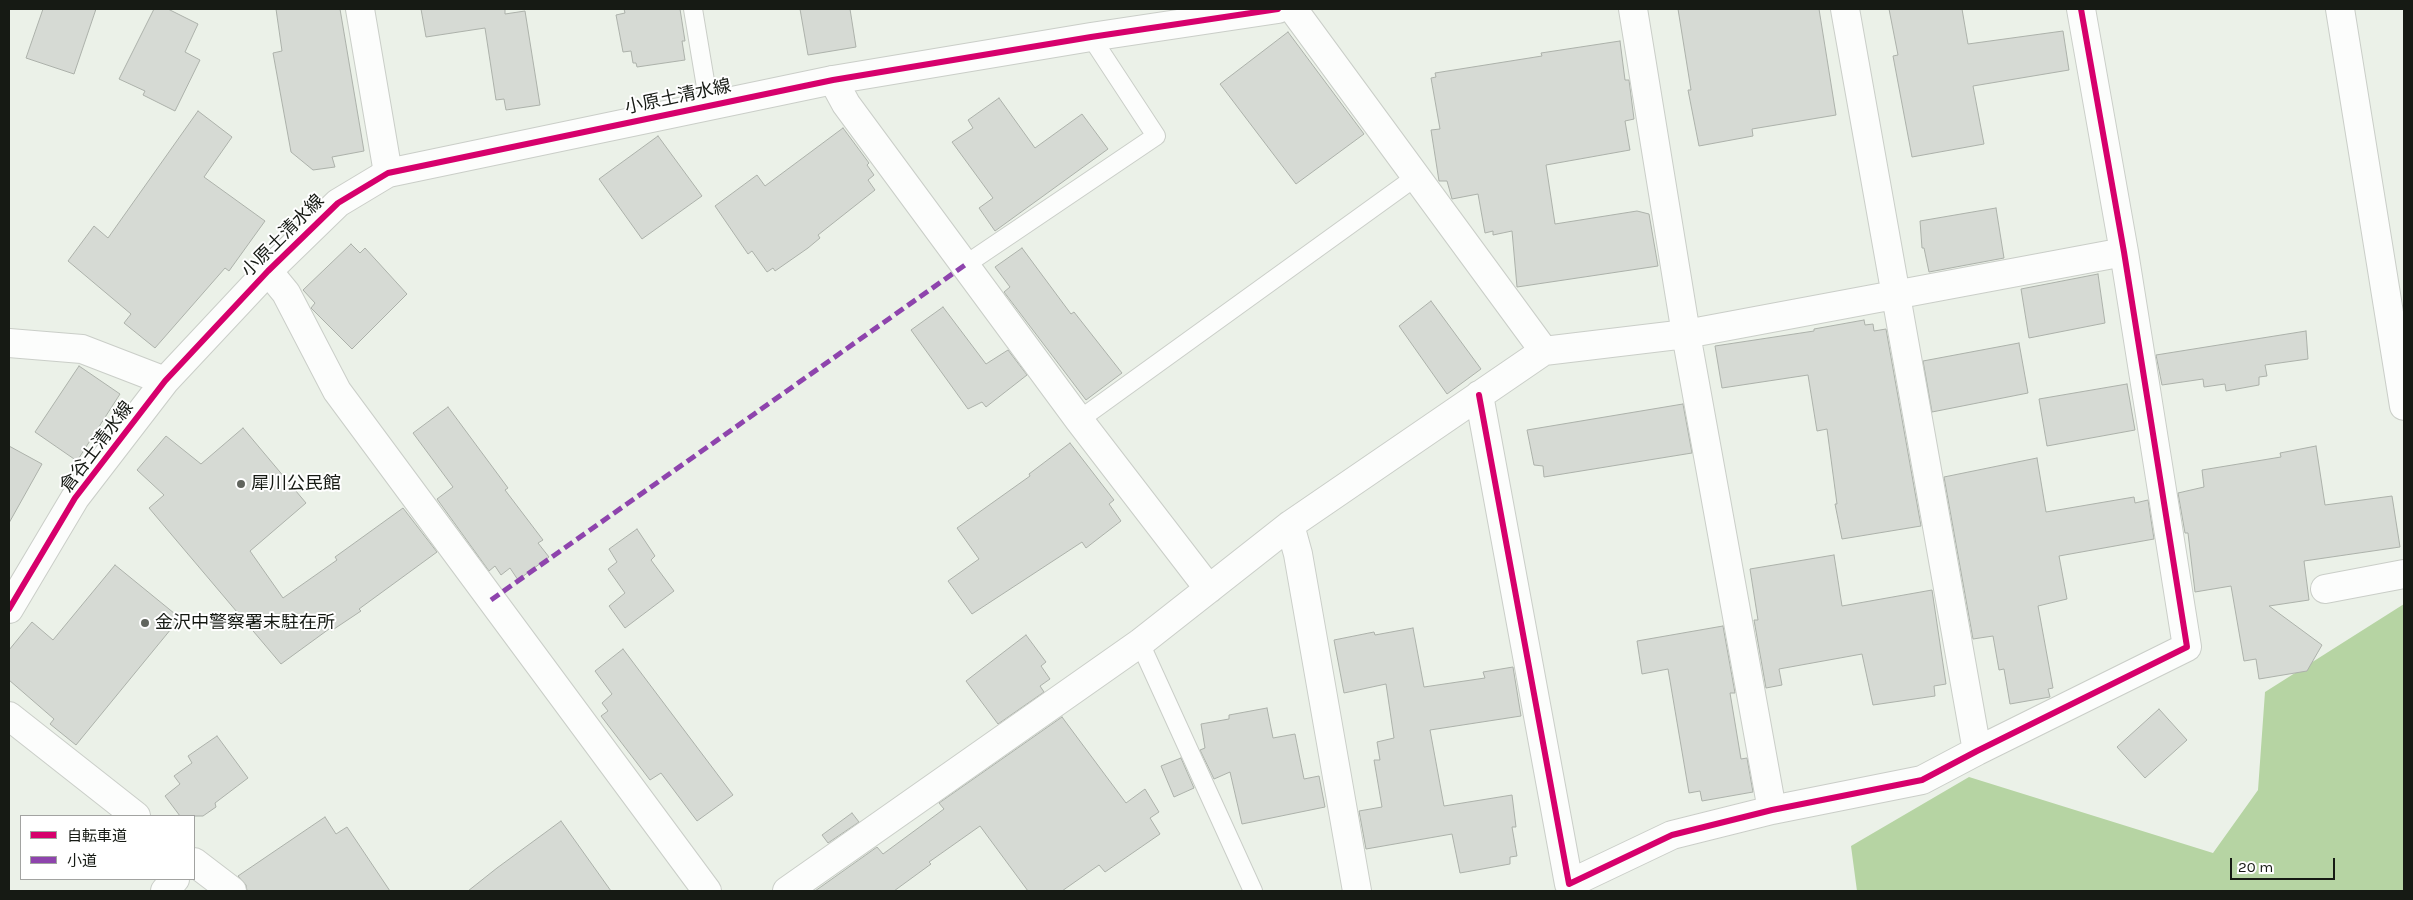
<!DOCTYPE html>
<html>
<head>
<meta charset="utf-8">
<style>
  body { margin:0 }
  #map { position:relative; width:2413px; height:900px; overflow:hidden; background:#ebf1e8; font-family:Karla,"Noto Sans JP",sans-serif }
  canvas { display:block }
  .frame { position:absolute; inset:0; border:10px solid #161a14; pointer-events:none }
  .legend { position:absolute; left:20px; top:815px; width:175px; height:65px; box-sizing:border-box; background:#fff; border:1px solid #a2a3a1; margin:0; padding:6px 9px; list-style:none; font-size:15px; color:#161a14 }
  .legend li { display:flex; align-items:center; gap:10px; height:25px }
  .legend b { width:25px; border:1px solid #a2a3a1 }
  .scale { position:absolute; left:2230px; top:858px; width:105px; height:22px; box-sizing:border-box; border:2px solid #161a14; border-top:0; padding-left:6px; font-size:15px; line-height:18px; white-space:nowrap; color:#161a14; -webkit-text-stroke:4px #fff; paint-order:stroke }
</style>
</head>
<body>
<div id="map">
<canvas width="2413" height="900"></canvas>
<div class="frame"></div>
<ul class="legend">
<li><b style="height:6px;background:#d6006c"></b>自転車道</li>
<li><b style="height:6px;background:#8e44ad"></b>小道</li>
</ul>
<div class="scale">20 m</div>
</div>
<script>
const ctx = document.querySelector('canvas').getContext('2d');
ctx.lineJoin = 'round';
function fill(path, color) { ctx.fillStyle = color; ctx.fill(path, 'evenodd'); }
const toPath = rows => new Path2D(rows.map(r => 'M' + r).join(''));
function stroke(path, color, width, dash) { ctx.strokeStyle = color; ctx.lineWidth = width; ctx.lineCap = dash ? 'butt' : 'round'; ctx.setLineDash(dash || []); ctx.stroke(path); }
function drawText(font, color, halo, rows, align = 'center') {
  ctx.font = font + ' Karla,"Noto Sans JP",sans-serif'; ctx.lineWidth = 4; ctx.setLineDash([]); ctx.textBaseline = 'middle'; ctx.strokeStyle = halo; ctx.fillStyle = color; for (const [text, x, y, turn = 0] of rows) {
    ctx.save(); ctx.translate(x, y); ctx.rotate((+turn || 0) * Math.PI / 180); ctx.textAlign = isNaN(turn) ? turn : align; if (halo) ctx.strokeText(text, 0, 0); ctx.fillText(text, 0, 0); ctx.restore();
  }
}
fill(toPath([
  [2404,604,2404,891,1857,891,1851,846,1969,777,2213,853,2258,790,2265,692]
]), '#b6d4a3');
const building = toPath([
  [43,9,96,9,74,74,26,58,43,9],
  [154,9,168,9,198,24,185,52,200,60,175,111,143,95,145,91,119,79,154,9],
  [276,9,340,9,364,151,332,157,335,167,313,170,291,152,273,53,282,51,276,9],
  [421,9,505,9,505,14,525,11,540,105,506,110,504,99,496,100,485,28,426,37,421,9],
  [624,9,680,9,685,41,682,41,685,60,637,67,636,63,633,63,631,51,623,52,616,15,625,13,624,9],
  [800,9,850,9,856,47,808,55,800,9],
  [1678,9,1819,9,1836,115,1752,129,1753,136,1699,146,1688,90,1691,90,1678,9],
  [1889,9,1962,9,1968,44,2063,31,2069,70,1973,86,1984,144,1912,157,1893,56,1898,55,1889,9],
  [1288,32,1364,134,1296,184,1220,84,1288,32],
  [1620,41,1625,80,1629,80,1634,119,1625,121,1630,150,1546,165,1555,224,1637,211,1649,214,1658,266,1517,287,1512,231,1493,235,1493,231,1485,233,1478,194,1452,199,1447,181,1439,181,1431,130,1440,129,1431,78,1436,77,1435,73,1542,56,1541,53,1620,41],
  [999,98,1035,148,1082,114,1108,149,995,231,979,208,993,198,952,142,973,128,968,120,999,98],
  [198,111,232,137,204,177,265,221,229,271,225,268,155,348,124,323,131,314,68,261,94,226,108,238,198,111],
  [843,128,869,163,867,165,874,175,868,180,875,190,818,235,820,238,808,248,775,271,773,268,767,272,752,251,748,254,715,206,757,175,765,186,843,128],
  [658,136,702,196,642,239,599,179,658,136],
  [1996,208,2004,258,1929,272,1924,248,1922,248,1920,221,1996,208],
  [351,244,360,253,365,248,407,294,352,349,311,308,315,303,303,290,351,244],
  [1022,248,1071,314,1074,312,1122,373,1086,400,1004,292,1010,287,995,267,1022,248],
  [2098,274,2105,323,2029,338,2021,289,2098,274],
  [1431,301,1481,369,1447,394,1399,326,1431,301],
  [943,307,986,364,1008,350,1027,375,986,407,982,402,968,409,911,330,943,307],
  [1864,320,1865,325,1873,324,1874,331,1886,329,1921,526,1842,539,1835,504,1837,504,1827,429,1817,431,1808,375,1722,388,1715,346,1814,331,1814,329,1864,320],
  [2306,331,2308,359,2265,365,2267,376,2259,377,2259,385,2226,391,2225,384,2204,387,2203,379,2162,385,2156,355,2306,331],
  [2019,343,2028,393,1932,412,1923,361,2019,343],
  [79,366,120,394,77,461,35,432,79,366],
  [2127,384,2135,430,2047,446,2039,399,2127,384],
  [1683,404,1692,453,1544,477,1543,466,1534,465,1527,430,1683,404],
  [448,407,508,488,505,490,543,540,538,543,549,557,518,580,510,568,501,575,495,566,489,571,437,499,453,487,413,433,448,407],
  [243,428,306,503,250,551,283,598,337,560,335,557,403,508,437,552,359,609,361,611,331,631,329,629,281,664,149,508,164,495,137,470,166,436,201,464,243,428],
  [1070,443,1114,500,1109,504,1121,521,1086,548,1082,542,972,614,948,581,979,559,957,528,1030,476,1029,474,1070,443],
  [9,446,42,464,9,523,9,446],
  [2316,446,2325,505,2392,496,2400,547,2304,561,2309,600,2269,606,2322,645,2307,671,2259,679,2256,659,2244,661,2231,586,2195,592,2188,533,2185,533,2178,493,2204,487,2202,470,2281,457,2280,453,2316,446],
  [2037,458,2046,512,2134,497,2135,503,2148,500,2154,539,2059,556,2067,599,2038,606,2053,688,2048,689,2050,697,2010,704,2004,669,1999,670,1993,636,1973,639,1944,477,2037,458],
  [637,529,655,556,651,560,674,591,625,628,609,606,625,593,608,569,617,562,609,549,637,529],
  [1834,555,1842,606,1932,590,1946,684,1934,686,1935,696,1873,705,1862,654,1779,669,1782,685,1766,688,1754,620,1758,620,1750,569,1834,555],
  [115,565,180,618,76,745,50,724,54,719,9,680,9,650,32,622,53,640,115,565],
  [1723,626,1735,693,1730,693,1741,759,1747,758,1753,792,1702,801,1700,791,1689,793,1668,669,1642,674,1637,641,1723,626],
  [1413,628,1424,687,1485,678,1483,672,1513,667,1521,716,1430,730,1444,806,1512,795,1516,827,1512,827,1517,856,1510,857,1510,864,1460,873,1452,834,1366,849,1359,811,1382,807,1374,760,1380,760,1377,742,1394,738,1386,684,1344,693,1334,640,1374,632,1375,635,1413,628],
  [1026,635,1046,662,1041,666,1050,679,1040,686,1044,692,998,724,966,681,1026,635],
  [623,649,733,795,697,821,661,773,650,780,601,716,608,711,602,703,612,694,595,671,623,649],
  [1267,708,1273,738,1295,734,1304,779,1319,776,1325,807,1242,824,1230,772,1214,779,1200,750,1205,748,1201,724,1229,719,1229,715,1267,708],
  [2159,709,2187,740,2145,778,2117,747,2159,709],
  [1062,717,1126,803,1145,789,1159,812,1150,818,1160,834,1105,872,1099,865,1062,891,1028,891,980,826,929,862,931,864,894,891,815,891,877,847,883,854,944,809,939,803,1062,717],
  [217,736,248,778,215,803,216,807,203,816,180,816,165,796,180,784,174,776,192,763,188,756,217,736],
  [1181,758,1194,788,1174,797,1161,766,1181,758],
  [852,813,859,822,828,843,822,835,852,813],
  [325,817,336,834,347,827,390,891,247,891,246,885,238,876,325,817],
  [561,821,611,891,468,891,497,868,561,821]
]);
fill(building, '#d6dad4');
stroke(building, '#acb1aa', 1);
const service = toPath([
  [693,9,709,105],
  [965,265,1156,136,1091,37],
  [1079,420,1417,176],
  [1140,643,1253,891]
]);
const minor = toPath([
  [360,9,388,173],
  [1293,9,1544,351],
  [1633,9,1686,334,1772,810],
  [1845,9,1977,751],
  [2340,9,2404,406],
  [833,80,846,104,1079,420,1209,589],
  [268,271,286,293,337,391,707,891],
  [1479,395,1569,884,1672,835,1772,810,1922,780,1977,751,2187,647,2124,252,2081,9],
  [1290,525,1298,554,1357,891],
  [2325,589,2404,574],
  [9,716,136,816],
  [194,862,232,891],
  [165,891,175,879],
  [787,891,1140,643,1290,525,1544,351,1686,334,2124,252]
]);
const secondary = toPath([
  [9,343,82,349,165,381],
  [9,609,75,498,165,381,268,271,338,203,388,173,833,80,1091,37,1278,9]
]);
stroke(service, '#cacec8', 20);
stroke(minor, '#cacec8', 30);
stroke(secondary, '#cacec8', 30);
stroke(service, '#fcfdfc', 18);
stroke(minor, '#fcfdfc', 28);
stroke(secondary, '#fcfdfc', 28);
stroke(toPath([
  [491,600,965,265]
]), '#8e44ad', 5, [10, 5]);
stroke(toPath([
  [1479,395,1569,884,1672,835,1772,810,1922,780,1977,751,2187,647,2124,252,2081,9],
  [9,609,75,498,165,381,268,271,338,203,388,173,833,80,1091,37,1278,9]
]), '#d6006c', 6);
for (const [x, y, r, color] of [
  [241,484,5,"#61655e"],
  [145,623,5,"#61655e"]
]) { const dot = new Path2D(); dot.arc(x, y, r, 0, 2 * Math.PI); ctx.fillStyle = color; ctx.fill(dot); stroke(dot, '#fff', 2); }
drawText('18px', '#161a14', '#fff', [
  ["小原土清水線",678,97,-12],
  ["小原土清水線",283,236,-45],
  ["倉谷土清水線",97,447,-53]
]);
drawText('18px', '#161a14', '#fff', [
  ["犀川公民館",251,484],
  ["金沢中警察署末駐在所",155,623]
], 'left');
</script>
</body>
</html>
